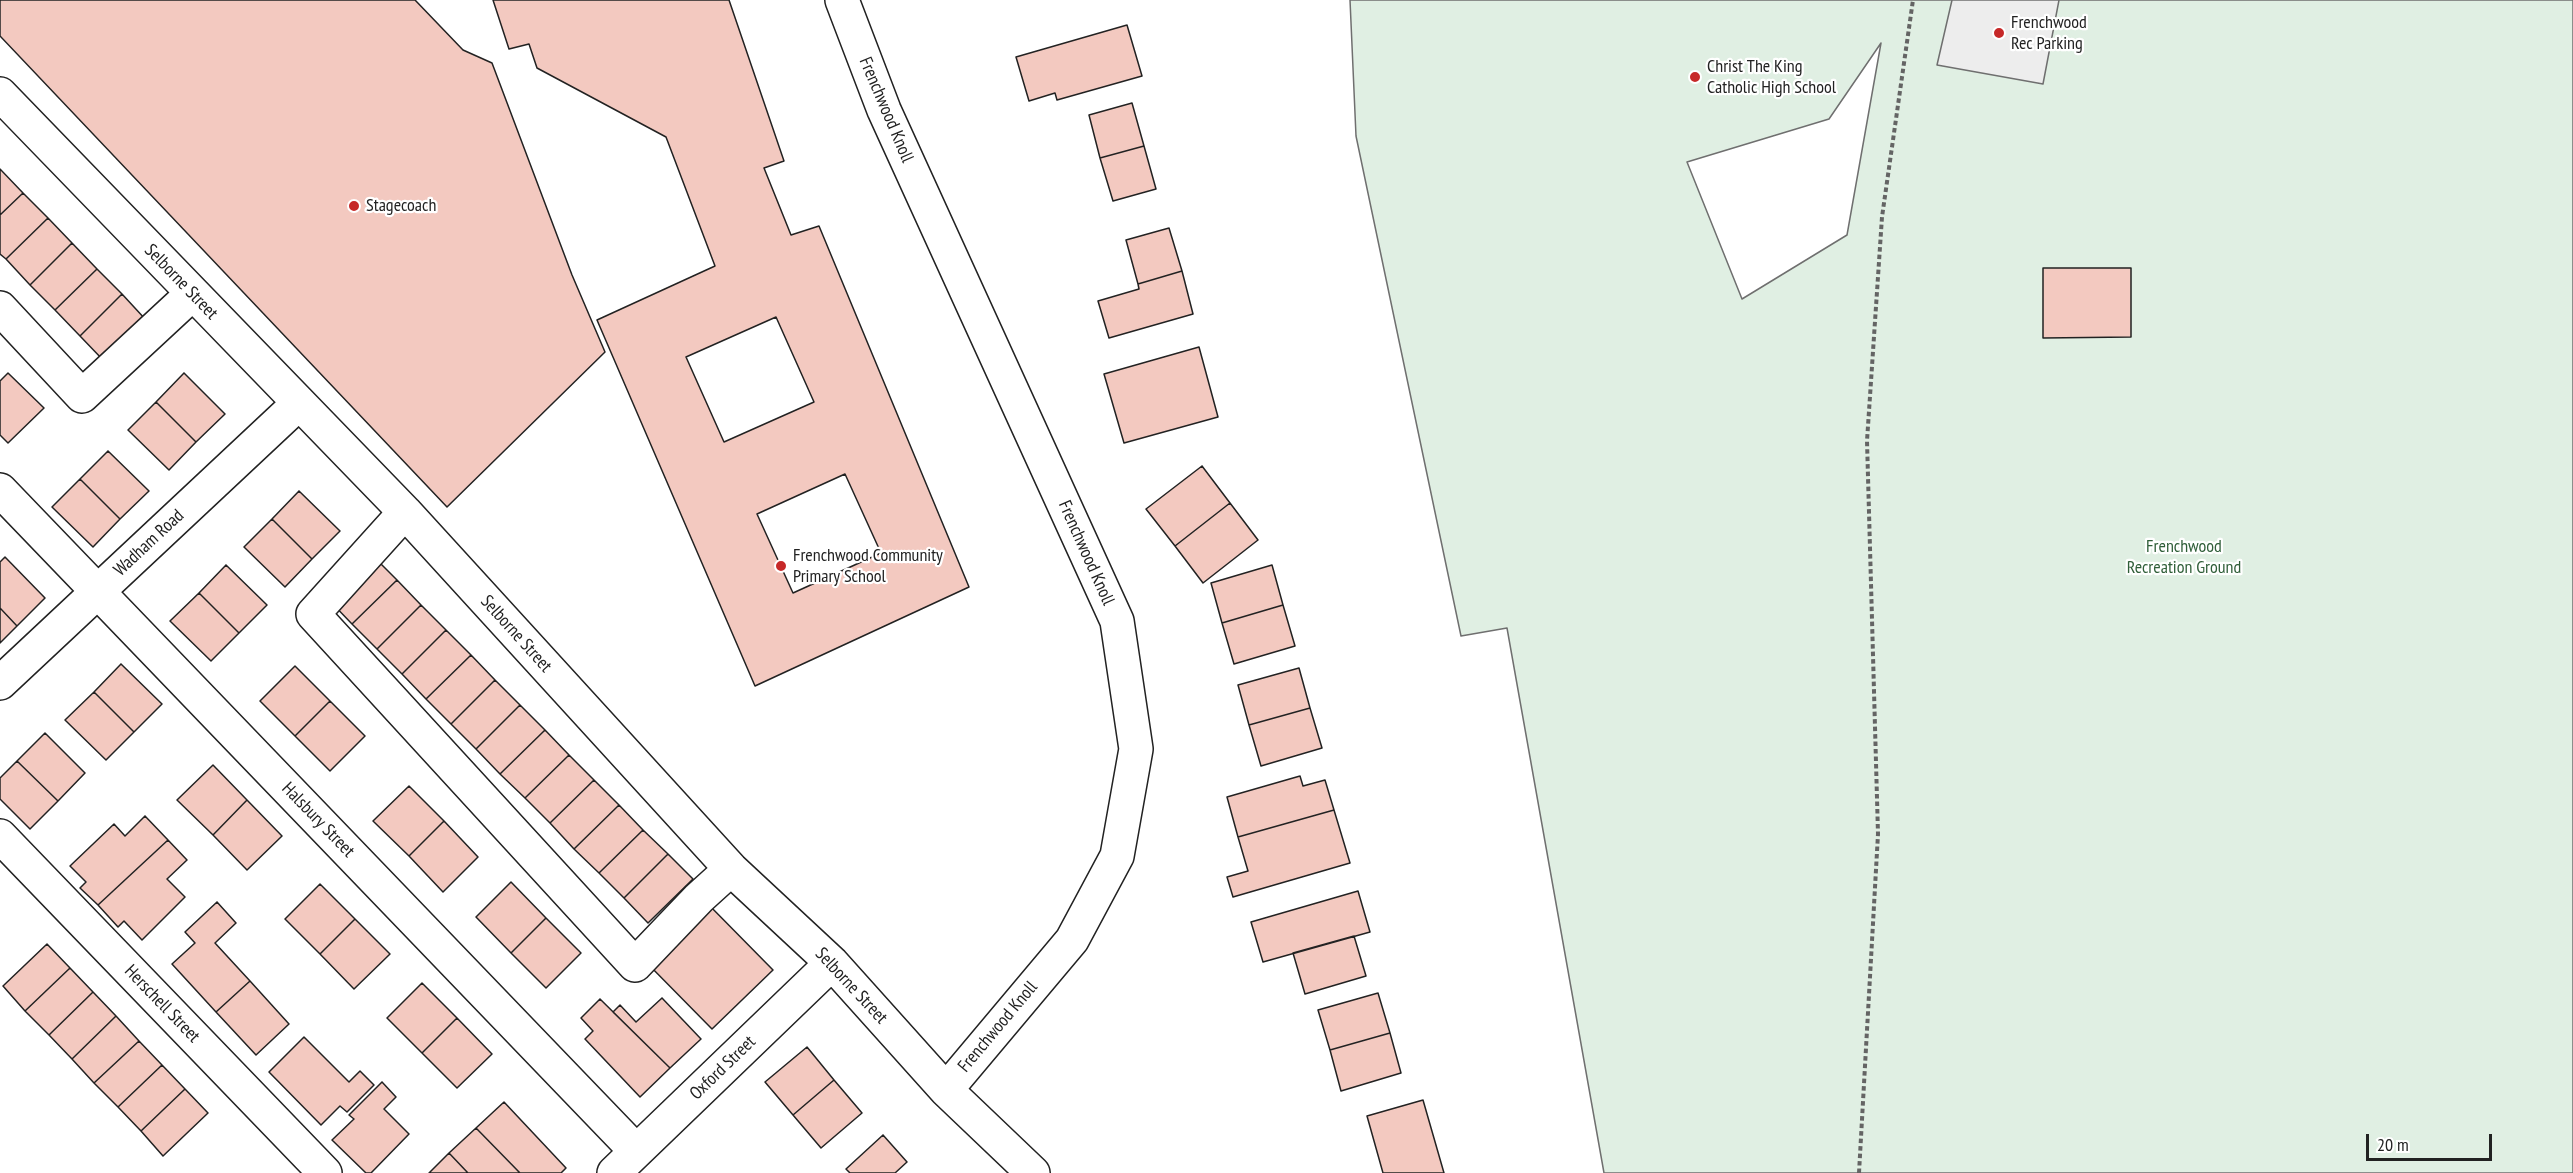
<!DOCTYPE html>
<html>
<head>
<meta charset="utf-8">
<style>
  body { margin:0 }
  #map { position:relative; width:2573px; height:1173px; overflow:hidden; background:#fff; font-family:"PT Sans Narrow",sans-serif }
  canvas { display:block }
  .scale { position:absolute; left:2366px; top:1134px; width:126px; height:27px; box-sizing:border-box; border:3px solid #222; border-top:0; padding-left:8px; font-size:18px; line-height:21px; white-space:nowrap; color:#222; -webkit-text-stroke:4px #fff; paint-order:stroke }
</style>
</head>
<body>
<div id="map">
<canvas width="2573" height="1173"></canvas>
<div class="scale">20 m</div>
</div>
<script>
const ctx = document.querySelector('canvas').getContext('2d');
ctx.lineJoin = 'round';
function fill(path, color) { ctx.fillStyle = color; ctx.fill(path, 'evenodd'); }
const toPath = rows => new Path2D(rows.map(r => 'M' + r).join(''));
function stroke(path, color, width, dash) { ctx.strokeStyle = color; ctx.lineWidth = width; ctx.lineCap = dash ? 'butt' : 'round'; ctx.setLineDash(dash || []); ctx.stroke(path); }
function drawText(font, color, halo, rows, align = 'center') {
  ctx.font = font + ' "PT Sans Narrow",sans-serif'; ctx.lineWidth = 4.5; ctx.setLineDash([]); ctx.textBaseline = 'middle'; ctx.strokeStyle = halo; ctx.fillStyle = color; for (const [text, x, y, turn = 0] of rows) {
    ctx.save(); ctx.translate(x, y); ctx.rotate((+turn || 0) * Math.PI / 180); ctx.textAlign = isNaN(turn) ? turn : align; if (halo) ctx.strokeText(text, 0, 0); ctx.fillText(text, 0, 0); ctx.restore();
  }
}
const green = toPath([
  [1350,0,2573,0,2573,1173,1604,1173,1507,628,1461,636,1356,136,1350,0],
  [1881,43,1847,235,1742,299,1687,162,1829,119,1881,43]
]);
fill(green, '#e0efe3');
stroke(green, '#6f6f6f', 1.5);
const parking = toPath([
  [1952,0,2059,0,2043,84,1937,65,1952,0]
]);
fill(parking, '#ededed');
stroke(parking, '#6f6f6f', 1.5);
const building = toPath([
  [0,0,415,0,463,50,492,63,572,275,605,352,447,507,0,36,0,0],
  [493,0,729,0,784,161,764,168,791,235,819,226,969,587,755,686,597,320,715,266,666,137,537,68,529,44,509,49,493,0],
  [776,317,814,402,724,442,686,357,776,317],
  [845,474,881,553,793,593,757,514,845,474],
  [1127,25,1142,76,1057,100,1055,93,1029,101,1016,57,1127,25],
  [1132,103,1144,146,1100,158,1089,115,1132,103],
  [1144,146,1156,189,1113,201,1100,158,1144,146],
  [0,169,23,193,0,215,0,169],
  [23,193,48,218,6,259,0,254,0,215,23,193],
  [48,218,72,243,30,285,6,259,48,218],
  [1169,228,1182,271,1138,284,1126,240,1169,228],
  [72,243,97,269,55,310,30,285,72,243],
  [2043,268,2131,268,2131,337,2043,338,2043,268],
  [97,269,122,294,80,336,55,310,97,269],
  [1182,271,1193,314,1109,338,1098,301,1139,289,1138,284,1182,271],
  [122,294,146,320,104,361,80,336,122,294],
  [1199,347,1218,417,1124,443,1104,374,1199,347],
  [8,373,44,408,8,443,0,435,0,381,8,373],
  [184,373,225,414,196,442,156,402,184,373],
  [156,402,196,442,169,470,128,430,156,402],
  [108,451,149,491,120,519,80,479,108,451],
  [1202,466,1230,503,1175,546,1146,509,1202,466],
  [80,479,120,519,93,547,52,507,80,479],
  [299,491,340,531,312,559,272,519,299,491],
  [1230,503,1258,540,1203,583,1175,546,1230,503],
  [272,519,312,559,285,587,244,547,272,519],
  [372,555,397,580,352,624,328,599,372,555],
  [5,557,45,598,17,626,0,608,0,562,5,557],
  [226,565,267,605,239,633,199,593,226,565],
  [1272,565,1283,605,1222,623,1211,583,1272,565],
  [397,580,421,605,377,649,352,624,397,580],
  [199,593,239,633,211,661,170,621,199,593],
  [421,605,446,630,402,674,377,649,421,605],
  [1283,605,1295,646,1234,664,1222,623,1283,605],
  [0,608,17,626,0,643,0,608],
  [446,630,471,655,426,699,402,674,446,630],
  [471,655,495,680,451,724,426,699,471,655],
  [121,664,162,704,134,732,94,692,121,664],
  [295,666,330,701,295,736,260,701,295,666],
  [1299,668,1310,708,1249,725,1238,685,1299,668],
  [495,680,520,705,476,749,451,724,495,680],
  [94,692,134,732,106,760,65,720,94,692],
  [330,701,365,736,330,771,295,736,330,701],
  [520,705,545,730,500,774,476,749,520,705],
  [1310,708,1322,748,1261,766,1249,725,1310,708],
  [545,730,569,755,525,798,500,774,545,730],
  [45,733,85,773,58,801,17,761,45,733],
  [569,755,594,780,550,823,525,798,569,755],
  [17,761,58,801,30,829,0,799,0,778,17,761],
  [213,765,247,800,213,835,177,800,213,765],
  [1300,776,1303,786,1325,780,1334,810,1238,837,1227,797,1300,776],
  [594,780,619,805,574,849,550,823,594,780],
  [409,786,444,821,409,856,373,821,409,786],
  [247,800,282,836,247,870,213,835,247,800],
  [619,805,643,830,599,873,574,849,619,805],
  [1334,810,1350,863,1233,897,1227,877,1248,871,1238,837,1334,810],
  [145,816,168,840,98,905,80,888,86,882,70,866,114,824,125,836,145,816],
  [444,821,478,857,443,892,409,856,444,821],
  [643,830,668,854,624,898,599,873,643,830],
  [168,840,187,860,167,879,185,897,142,940,124,921,118,927,98,905,168,840],
  [668,854,693,879,648,923,624,898,668,854],
  [511,882,546,918,511,953,476,917,511,882],
  [320,884,355,919,320,954,285,919,320,884],
  [1358,891,1370,932,1263,962,1251,922,1358,891],
  [705,901,773,970,712,1029,644,960,705,901],
  [217,902,236,923,215,943,250,981,216,1012,172,964,195,943,185,932,217,902],
  [546,918,581,953,546,988,511,953,546,918],
  [355,919,390,954,354,989,320,954,355,919],
  [1354,936,1366,976,1305,994,1293,953,1354,936],
  [47,944,70,968,25,1011,3,986,47,944],
  [70,968,93,992,49,1035,25,1011,70,968],
  [250,981,289,1024,256,1055,216,1012,250,981],
  [422,983,457,1018,422,1053,387,1018,422,983],
  [93,992,116,1016,72,1059,49,1035,93,992],
  [1378,993,1390,1033,1330,1050,1318,1010,1378,993],
  [662,998,701,1039,670,1068,613,1012,620,1005,636,1022,662,998],
  [600,999,670,1068,640,1097,585,1039,593,1031,581,1018,600,999],
  [116,1016,139,1041,94,1083,72,1059,116,1016],
  [457,1018,492,1054,457,1088,422,1053,457,1018],
  [1390,1033,1401,1073,1341,1091,1330,1050,1390,1033],
  [304,1037,349,1082,360,1071,374,1085,347,1112,340,1106,321,1125,269,1072,304,1037],
  [139,1041,162,1065,118,1107,94,1083,139,1041],
  [807,1047,834,1080,793,1115,765,1082,807,1047],
  [162,1065,185,1089,141,1131,118,1107,162,1065],
  [834,1080,862,1113,821,1148,793,1115,834,1080],
  [382,1082,396,1097,384,1109,409,1134,371,1173,366,1173,332,1140,354,1119,349,1115,382,1082],
  [185,1089,208,1113,163,1156,141,1131,185,1089],
  [1423,1100,1444,1173,1383,1173,1367,1116,1423,1100],
  [504,1102,566,1168,561,1173,520,1173,476,1128,504,1102],
  [476,1128,520,1173,468,1173,449,1153,476,1128],
  [883,1135,907,1162,895,1173,850,1173,846,1169,883,1135],
  [449,1153,468,1173,429,1173,449,1153]
]);
fill(building, '#f3c9c0');
stroke(building, '#222', 1.5);
const minor = toPath([
  [842,0,884,110,1117,621,1136,749,1117,856,1072,940,946,1090],
  [0,94,405,512,731,869,832,963,946,1090,1033,1173],
  [0,308,82,396,192,294],
  [0,490,636,1151],
  [405,512,313,614,635,965,699,898,731,869],
  [0,683,298,404],
  [0,836,325,1173],
  [614,1173,832,963]
]);
stroke(minor, '#222', 36);
stroke(toPath([
  [1859,1173,1878,834,1867,441,1882,217,1913,0]
]), '#646464', 4, [4.5, 3]);
stroke(minor, '#fff', 33);
for (const [x, y, r, color] of [
  [1999,33,6,"#c62828"],
  [1695,77,6,"#c62828"],
  [354,206,6,"#c62828"],
  [781,566,6,"#c62828"]
]) { const dot = new Path2D(); dot.arc(x, y, r, 0, 2 * Math.PI); ctx.fillStyle = color; ctx.fill(dot); stroke(dot, '#fff', 2); }
drawText('18px', '#222', '#fff', [
  ["Frenchwood",2011,23],
  ["Rec Parking",2011,44],
  ["Christ The King",1707,67],
  ["Catholic High School",1707,88],
  ["Stagecoach",366,206],
  ["Frenchwood Community",793,556],
  ["Primary School",793,577]
], 'left');
drawText('18px', '#222', '#fff', [
  ["Frenchwood Knoll",886,110,67],
  ["Selborne Street",181,282,46],
  ["Wadham Road",149,543,-43],
  ["Frenchwood Knoll",1086,553,66],
  ["Selborne Street",516,634,48],
  ["Halsbury Street",318,820,46],
  ["Selborne Street",851,986,47],
  ["Herschell Street",162,1004,46],
  ["Frenchwood Knoll",998,1027,-50],
  ["Oxford Street",723,1068,-44]
]);
drawText('18px', '#2f5e38', '#fff', [
  ["Frenchwood",2184,547],
  ["Recreation Ground",2184,568]
]);
</script>
</body>
</html>
